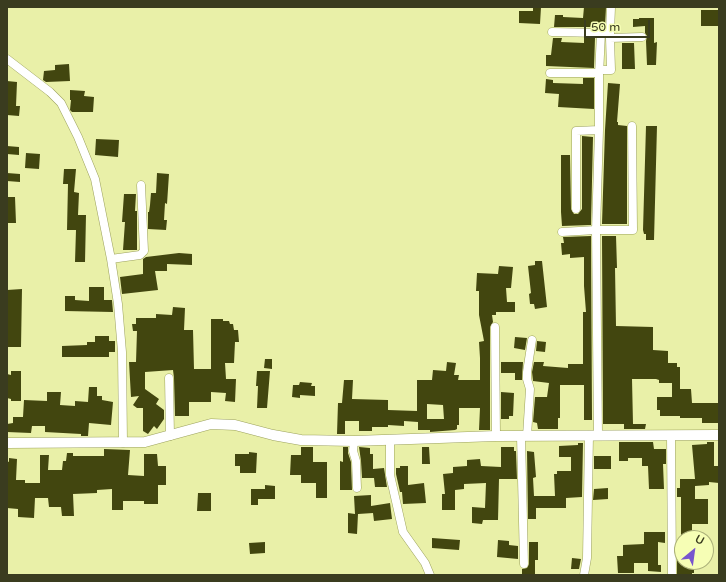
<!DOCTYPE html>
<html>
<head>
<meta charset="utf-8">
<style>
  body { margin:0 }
  #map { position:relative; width:726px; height:582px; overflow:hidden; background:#e9f0a8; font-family:"Varela Round",sans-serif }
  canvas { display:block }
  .frame { position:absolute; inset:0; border:8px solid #3a3c1f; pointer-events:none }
  .north { position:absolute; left:674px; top:530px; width:40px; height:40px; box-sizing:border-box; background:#f6feb5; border:1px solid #abb079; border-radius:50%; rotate:29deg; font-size:11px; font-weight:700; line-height:16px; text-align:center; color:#3a3c1f }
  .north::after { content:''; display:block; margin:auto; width:14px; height:18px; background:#7855ce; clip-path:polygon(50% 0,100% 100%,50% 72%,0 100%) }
  .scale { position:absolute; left:584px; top:20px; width:66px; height:18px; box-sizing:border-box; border:2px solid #3a3c1f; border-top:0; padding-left:5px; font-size:12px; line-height:14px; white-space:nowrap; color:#3a3c1f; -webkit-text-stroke:3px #f6feb5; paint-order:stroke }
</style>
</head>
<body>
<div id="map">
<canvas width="726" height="582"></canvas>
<div class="frame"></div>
<div class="north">U</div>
<div class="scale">50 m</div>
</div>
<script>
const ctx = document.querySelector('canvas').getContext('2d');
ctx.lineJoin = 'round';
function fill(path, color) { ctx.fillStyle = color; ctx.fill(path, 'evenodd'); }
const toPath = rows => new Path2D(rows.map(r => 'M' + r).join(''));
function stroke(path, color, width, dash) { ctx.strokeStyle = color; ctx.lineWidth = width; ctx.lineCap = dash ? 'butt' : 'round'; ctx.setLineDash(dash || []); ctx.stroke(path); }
fill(toPath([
  [533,7,541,7,540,24,519,23,519,11,533,11],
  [584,7,606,7,605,27,554,27,555,15,563,15,563,17,583,18],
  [701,10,719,10,719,26,701,26],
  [639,18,654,18,654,43,657,42,656,65,647,65,646,41,647,36,645,33,645,26,633,27,633,19,639,19],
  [553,38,562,38,561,42,584,43,584,38,595,38,594,68,546,66,546,55,551,55],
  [622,43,634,43,635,69,622,69],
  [69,64,70,81,46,82,43,80,44,71,55,70,55,65],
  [583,78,594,78,594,109,558,107,559,94,545,93,546,79,553,80,553,83,583,84],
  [7,81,17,82,16,106,20,106,19,116,7,115],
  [608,83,620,84,617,122,618,122,618,125,627,126,627,224,602,224,605,130],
  [70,90,85,91,84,96,94,97,93,112,72,112,70,110,71,100,70,100],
  [646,126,657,126,654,240,646,240,646,234,644,234,643,230],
  [582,136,593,137,591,225,562,226,561,212,561,155,570,155,571,209,574,214,578,214,582,209],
  [96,139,119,140,118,157,95,155],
  [7,146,19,147,19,155,7,154],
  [26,153,40,154,39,169,25,168],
  [64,169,76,169,74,192,79,193,78,215,86,215,85,262,75,262,76,230,67,230,68,184,63,184],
  [7,173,20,174,20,182,7,181],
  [157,173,169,174,167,204,165,203,164,220,167,220,166,230,148,229,148,212,149,212,150,205,151,193,156,193],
  [124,194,136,194,135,211,137,211,137,250,123,250,125,222,122,222],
  [7,197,15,197,16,223,7,223],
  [591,236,592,420,584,420,584,385,560,385,560,418,558,418,558,429,538,429,537,423,533,422,535,397,547,397,549,383,533,381,532,372,534,362,544,362,543,366,568,368,568,364,583,364,583,312,586,312,584,286,584,257,570,258,570,254,562,255,561,243,564,243,563,237],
  [602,236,616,236,617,268,615,268,616,326,653,327,653,350,668,351,668,363,677,363,677,367,680,367,680,389,691,389,692,403,719,403,719,423,702,423,702,418,680,418,680,416,660,416,660,410,657,410,657,397,672,397,672,383,659,383,659,380,656,379,632,379,633,424,646,424,645,429,624,429,624,424,603,424],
  [179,253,192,254,192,265,167,264,167,271,155,271,158,290,122,294,120,277,143,274,143,259,146,257],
  [535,261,542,261,547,307,535,309,534,304,530,304,529,294,531,293,528,266,535,265],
  [499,266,513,267,511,288,506,288,507,302,515,302,515,312,496,312,496,315,492,315,493,322,490,327,490,430,479,430,480,408,459,408,459,425,457,425,457,429,455,430,430,432,430,430,418,430,418,422,404,421,404,426,388,425,388,427,372,427,372,431,359,431,359,421,345,421,345,434,337,434,338,403,342,403,344,380,353,380,352,399,388,400,388,410,417,411,417,380,432,380,433,370,446,371,447,362,456,363,454,375,459,375,458,380,480,380,480,358,479,342,484,341,479,315,479,291,476,291,477,273,498,274],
  [427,404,443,405,444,419,427,419],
  [89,287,104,287,104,300,112,300,113,312,65,311,65,296,75,296,75,300,89,301],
  [22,289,21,347,7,347,7,290],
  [173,307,185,308,184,330,193,330,194,369,211,369,211,319,223,319,223,321,229,321,230,324,233,324,234,330,238,330,239,342,235,342,234,363,225,363,226,379,236,379,235,402,225,401,226,393,211,392,211,402,189,402,189,416,175,416,174,378,173,370,145,372,145,389,159,399,156,404,164,410,164,419,157,429,154,426,148,434,143,431,143,408,137,408,133,405,139,396,131,397,129,362,136,362,137,331,133,331,132,324,136,324,136,318,156,318,156,314,172,315],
  [95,336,109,336,109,341,115,341,115,352,109,352,109,357,62,357,62,346,87,345,87,342,95,342],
  [515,337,527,338,525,350,514,348],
  [537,341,546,342,545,352,536,351],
  [265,359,272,359,272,369,264,368],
  [501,362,523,362,522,380,515,380,515,373,501,373],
  [11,371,21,371,21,401,11,401,11,399,7,398,7,374,11,375],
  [257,371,270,371,267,408,257,408,258,386,256,386],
  [300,382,312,383,311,386,315,386,315,396,300,395,300,398,292,397,293,385,299,385],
  [89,387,97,387,97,396,102,396,102,400,113,402,111,425,89,423,88,436,81,436,81,434,45,432,45,426,32,426,31,433,7,432,7,424,13,423,13,417,23,417,24,400,47,401,47,392,61,392,60,405,75,406,75,401,88,402],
  [501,392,514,393,513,416,509,416,509,419,501,419],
  [619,442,653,442,654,449,666,449,666,464,663,464,664,489,649,489,648,466,642,466,642,458,628,458,628,461,619,461],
  [707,442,714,442,714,466,719,466,719,483,709,482,709,485,695,486,695,499,708,499,708,524,692,524,692,538,681,538,681,497,677,497,677,488,680,488,680,479,695,479,692,445,707,444],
  [578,443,583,443,582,497,566,498,566,508,536,508,536,519,528,519,527,451,534,452,536,477,533,478,534,496,555,496,554,474,557,474,557,471,571,471,571,457,559,457,559,446,578,445],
  [301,447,313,447,313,462,327,462,327,498,316,498,316,483,301,483,301,475,290,475,291,455,301,455],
  [343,447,348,447,348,453,351,462,352,490,340,490,340,461,343,462],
  [359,447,370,448,370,454,373,454,373,469,384,468,387,487,375,487,374,478,362,478,361,461],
  [422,447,429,447,430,464,422,464],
  [501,447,514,447,514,451,516,451,517,479,499,479,498,520,483,520,482,524,472,523,472,507,485,508,486,483,464,484,464,489,455,490,455,510,442,510,442,494,445,494,443,474,453,473,453,467,467,466,467,460,480,459,481,466,501,467],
  [104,449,130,450,128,475,144,476,144,454,157,454,158,466,166,466,166,485,158,485,158,504,144,504,144,501,123,501,123,510,112,510,112,489,97,490,97,493,73,494,74,516,62,516,61,507,49,507,48,498,35,498,34,518,18,517,18,509,7,508,7,461,9,462,9,458,17,459,16,480,25,480,25,483,40,483,40,455,49,455,48,470,62,470,63,461,66,461,67,453,73,453,73,456,104,456],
  [249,452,257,453,256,473,240,473,240,466,235,466,235,454,249,454],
  [594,456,611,456,611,469,594,469],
  [400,466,408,466,408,485,424,483,426,503,403,504,402,492,400,492,396,474,396,468,400,468],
  [265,485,275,486,275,499,258,499,258,505,251,505,251,489,265,489],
  [608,488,608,499,593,500,594,489],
  [198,493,211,493,211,511,197,511],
  [371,495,371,506,390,503,392,519,374,521,373,513,358,514,357,534,348,533,348,513,355,514,354,496],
  [644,532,665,532,665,543,658,542,658,565,661,565,661,572,648,571,648,563,634,563,634,573,618,573,617,556,623,556,623,545,644,544],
  [432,538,460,540,459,550,432,548],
  [498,540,509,541,509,545,518,546,518,559,497,557],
  [265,542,265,553,250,554,249,543],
  [529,542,538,542,538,560,535,560,535,575,522,575,522,569,527,568,529,564],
  [677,547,682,547,682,562,690,562,690,565,694,566,694,573,692,573,692,575,677,575],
  [572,558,581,559,579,569,571,569]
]), '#42460f');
const minor = toPath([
  [552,32,601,33],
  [610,32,610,38,642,37],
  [7,59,50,92,61,103,78,137,95,179,111,259,118,304,122,352,123,443],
  [599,70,611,70,610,38],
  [550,73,599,73],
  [576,209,576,131,599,130],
  [562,232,596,230,633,230,632,126],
  [111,259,140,255,144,251,141,185],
  [495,327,496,436],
  [169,378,170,436],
  [598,435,596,230,599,130,599,75,601,33,610,32,611,7],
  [671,435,672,575],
  [521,436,524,564],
  [527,436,530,389,527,379,527,372,532,340],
  [390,440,390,475,403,532,425,563,430,575],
  [354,441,353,451,356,461,357,488],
  [584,575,587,558,589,435]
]);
const tertiary = toPath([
  [7,443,145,442,211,424,235,425,273,435,301,440,354,441,496,436,719,435]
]);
stroke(minor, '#9ca25d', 9);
stroke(tertiary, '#9ca25d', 11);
stroke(minor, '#fff', 8);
stroke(tertiary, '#fff', 10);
</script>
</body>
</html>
